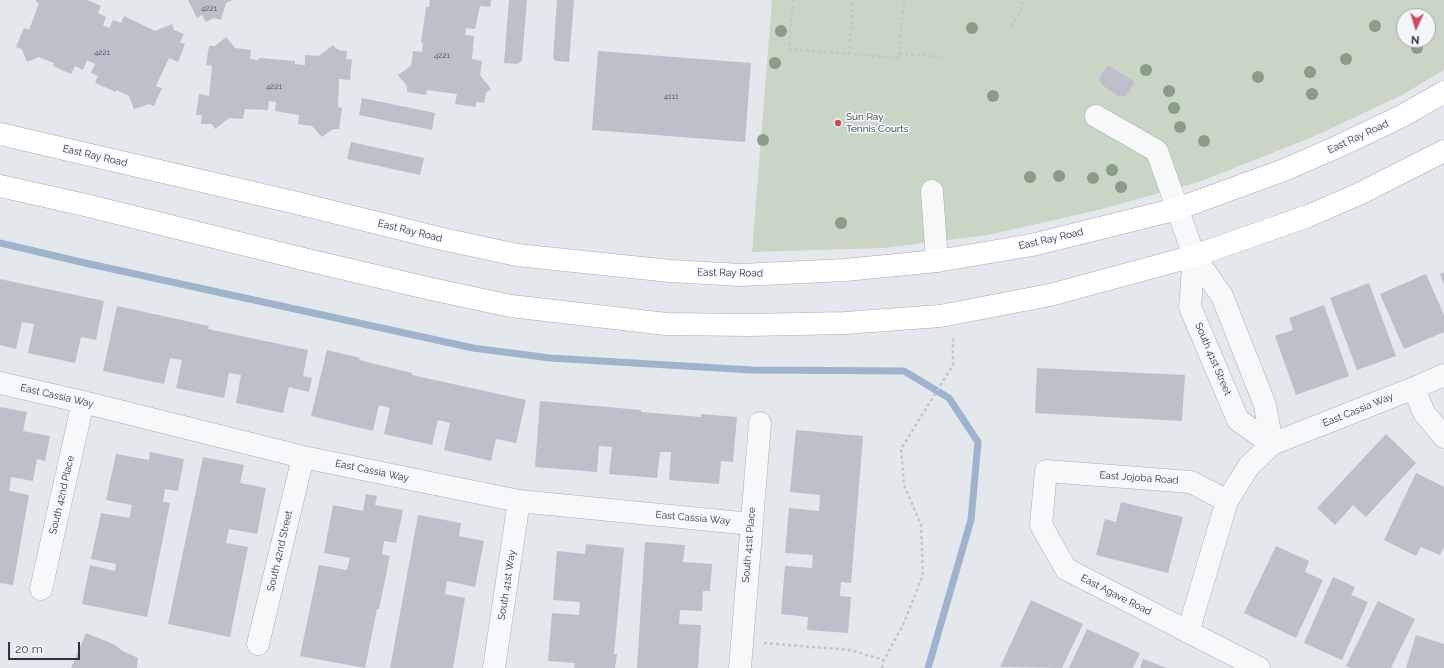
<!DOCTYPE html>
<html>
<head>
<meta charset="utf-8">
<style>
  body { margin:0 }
  #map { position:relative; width:1444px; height:668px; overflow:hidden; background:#e4e7ec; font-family:Raleway,sans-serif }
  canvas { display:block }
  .north { position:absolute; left:1396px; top:8px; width:40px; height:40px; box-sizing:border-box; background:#f4f6f9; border:1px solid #a4a8b1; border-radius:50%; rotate:184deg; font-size:11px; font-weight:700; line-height:16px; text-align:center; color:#2b3445 }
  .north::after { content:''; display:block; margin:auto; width:14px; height:18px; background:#d1495b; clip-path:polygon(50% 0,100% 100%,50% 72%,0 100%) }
  .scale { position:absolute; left:8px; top:642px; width:72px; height:18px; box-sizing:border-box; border:2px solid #2b3445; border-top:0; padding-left:5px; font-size:12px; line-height:14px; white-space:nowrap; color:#2b3445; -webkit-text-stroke:3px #f4f6f9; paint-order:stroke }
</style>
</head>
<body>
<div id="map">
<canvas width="1444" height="668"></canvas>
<div class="north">N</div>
<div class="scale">20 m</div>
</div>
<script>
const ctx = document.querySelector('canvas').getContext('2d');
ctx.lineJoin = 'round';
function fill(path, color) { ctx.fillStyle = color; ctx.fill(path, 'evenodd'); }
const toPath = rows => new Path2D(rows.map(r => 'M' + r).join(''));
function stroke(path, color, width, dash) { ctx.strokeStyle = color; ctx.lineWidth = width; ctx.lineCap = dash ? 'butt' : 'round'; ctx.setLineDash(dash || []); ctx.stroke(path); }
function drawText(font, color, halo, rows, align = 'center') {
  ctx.font = font + ' Raleway,sans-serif'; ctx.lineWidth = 3; ctx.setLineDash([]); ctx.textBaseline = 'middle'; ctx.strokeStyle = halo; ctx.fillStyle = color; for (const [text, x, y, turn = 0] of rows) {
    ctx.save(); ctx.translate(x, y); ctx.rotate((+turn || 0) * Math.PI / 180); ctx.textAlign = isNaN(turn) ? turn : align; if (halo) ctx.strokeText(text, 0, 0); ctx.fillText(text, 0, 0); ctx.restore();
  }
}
fill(toPath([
  [772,0,1444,0,1444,70,1402,95,1315,136,1199,182,1098,210,988,235,883,248,752,252],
  [1404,16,1428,16,1428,40,1404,40]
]), '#c9d6c5');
stroke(toPath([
  [0,243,85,263,473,348,550,358,752,370,904,371,949,398,978,442,971,520,928,668]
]), '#9fb4cc', 7);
fill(toPath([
  [36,0,87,0,101,6,98,13,106,17,103,25,109,28,113,20,121,23,124,16,155,31,172,24,174,30,184,34,180,42,185,44,178,62,169,58,156,86,162,88,154,106,149,104,134,109,129,96,116,90,116,92,95,83,98,76,91,73,95,64,87,60,83,70,75,66,71,74,53,66,54,63,39,57,27,62,22,49,16,47,24,28,29,30,39,3,36,2],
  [188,0,232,0,226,3,221,20,214,18,206,22,202,15,197,18],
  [430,0,491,0,490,7,480,6,475,29,466,28,465,35,474,36,472,59,482,61,480,75,491,89,486,93,484,103,476,102,476,107,455,104,457,94,427,90,426,95,407,92,407,86,398,75,411,66,413,51,422,52,423,43,421,43,426,7,429,7],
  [509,0,527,0,522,60,518,64,504,63],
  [557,0,574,0,569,62,556,61,553,58],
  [226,37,235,48,251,50,250,59,259,60,259,58,295,61,295,64,305,65,305,55,319,56,333,45,338,50,347,51,346,59,352,59,350,80,339,79,338,107,342,108,339,129,333,129,322,137,312,126,298,124,299,115,275,111,276,102,269,101,268,110,245,109,243,119,229,118,215,129,212,124,201,124,202,115,196,115,199,94,209,96,212,66,206,65,209,46,215,46],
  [598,51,751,63,745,142,592,130],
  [1108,65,1135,82,1126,96,1118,96,1101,84,1099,78],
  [362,98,435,113,432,130,359,115],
  [351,142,424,158,420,175,347,159],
  [1444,272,1444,285,1440,274],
  [1426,274,1444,315,1444,332,1404,349,1380,294],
  [0,279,104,301,96,340,81,337,75,363,28,353,34,324,22,322,16,349,0,345],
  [1369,283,1396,356,1357,370,1330,298],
  [1324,305,1349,376,1296,395,1275,336,1293,330,1289,318],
  [117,306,209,326,208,329,308,350,303,376,312,378,309,392,289,387,283,413,236,403,241,375,229,373,224,398,176,388,182,360,170,358,164,384,103,371],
  [327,350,360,358,359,360,412,373,412,375,526,400,516,443,496,439,491,461,444,450,450,423,438,420,432,445,384,434,390,408,379,405,373,431,311,416],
  [1037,368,1185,375,1182,421,1035,413],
  [540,401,641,410,641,412,701,417,701,414,737,417,733,462,721,461,719,484,669,480,671,452,660,452,657,478,609,474,612,447,599,446,597,472,535,467],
  [0,407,27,412,23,431,50,436,45,461,37,459,33,481,11,477,9,491,29,495,13,585,0,583],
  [796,430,863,436,851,583,841,582,840,596,851,597,848,633,807,630,808,617,781,614,785,566,812,568,813,555,785,553,789,508,819,511,820,495,790,492],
  [1386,434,1416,463,1366,517,1353,505,1335,525,1317,508],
  [150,452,184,459,178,491,165,489,163,502,170,503,147,617,82,604,90,565,115,571,116,564,91,559,101,513,129,518,132,505,106,500,116,454,149,460],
  [203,457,244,465,240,483,266,488,257,534,229,529,226,543,248,547,230,637,168,624],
  [1416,473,1444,487,1444,547,1440,555,1421,547,1416,556,1384,540],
  [366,494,377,496,375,505,403,510,396,543,384,541,382,554,390,556,379,609,377,609,365,668,300,656,319,565,347,570,350,558,324,553,333,505,363,511],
  [1121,502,1183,517,1168,573,1096,555,1105,519,1116,522],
  [418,515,461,523,459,536,484,541,475,587,447,581,445,594,465,598,453,668,390,668],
  [645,542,685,545,683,562,712,564,710,591,703,591,702,611,680,610,679,624,701,625,698,668,637,668],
  [586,544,624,548,614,654,617,654,615,668,574,668,575,663,548,661,552,613,579,615,580,602,553,600,557,551,585,554],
  [1276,546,1309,561,1305,572,1323,580,1296,638,1244,613],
  [1333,577,1355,587,1351,595,1368,602,1342,660,1304,643],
  [1031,600,1083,624,1062,668,1000,667],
  [1378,601,1415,619,1391,668,1351,668,1346,666],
  [1087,629,1140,653,1133,668,1069,668],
  [86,633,113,644,123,651,138,658,137,668,71,668],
  [1416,635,1444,644,1444,668,1406,668],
  [1143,659,1167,668,1140,668]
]), '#bbc0ca');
const minor = toPath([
  [1096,116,1157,151,1194,256,1222,296,1265,405,1272,444],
  [932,191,937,261],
  [1194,256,1190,307,1238,420,1272,444],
  [0,383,83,402,303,457,519,501,751,524],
  [1414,388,1424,413,1444,437],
  [1227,501,1191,482,1046,471,1041,525,1066,569,1259,668],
  [41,589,83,402],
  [1188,632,1227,501,1249,466,1272,444,1414,388,1444,375],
  [258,644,303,457],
  [494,668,519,501],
  [740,668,760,423]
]);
const major = toPath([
  [0,134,301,204,438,238,517,255,670,271,741,275,845,270,937,261,1032,245,1177,209,1284,170,1337,147,1402,116,1444,92],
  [0,186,85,205,299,258,431,289,511,306,666,324,749,325,845,323,940,316,1050,295,1194,256,1308,216,1359,194,1444,151]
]);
stroke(minor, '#a9aeb7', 23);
stroke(major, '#a3abb8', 23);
stroke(toPath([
  [793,0,789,49,899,58,904,0],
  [1012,26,1022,8,1023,0],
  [849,54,853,0],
  [899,54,942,57],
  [764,643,850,650,884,660],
  [882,668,884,660,903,625,923,575,921,525,904,485,901,449,953,365,953,338]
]), '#c2c5cb', 2.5, [3, 3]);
stroke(minor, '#f7f8fa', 22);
stroke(major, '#fff', 22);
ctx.fillStyle = '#899d89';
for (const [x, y] of [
  [1375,26],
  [972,28],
  [781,31],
  [1417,48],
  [1346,59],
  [775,63],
  [1146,70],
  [1310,72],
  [1258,77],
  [1169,91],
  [1312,94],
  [993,96],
  [1174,108],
  [1180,127],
  [763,140],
  [1204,141],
  [1112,170],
  [1059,176],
  [1030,177],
  [1093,178],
  [1121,187],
  [841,223]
]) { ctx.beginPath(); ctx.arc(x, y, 6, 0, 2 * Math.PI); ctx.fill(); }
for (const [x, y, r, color] of [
  [838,123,4,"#d1495b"]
]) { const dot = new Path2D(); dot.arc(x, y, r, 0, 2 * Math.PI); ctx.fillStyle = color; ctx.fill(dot); stroke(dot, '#f4f6f9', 1.5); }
drawText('8px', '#4f5766', null, [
  ["4221",209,9],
  ["4221",102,53],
  ["4221",442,56],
  ["4221",274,87],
  ["4111",671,97]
]);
drawText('10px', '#2b3445', '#f4f6f9', [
  ["Sun Ray",846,117],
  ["Tennis Courts",846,129]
], 'left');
drawText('10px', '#2b3445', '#f4f6f9', [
  ["East Ray Road",1358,137,-25],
  ["East Ray Road",95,156,13],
  ["East Ray Road",410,231,14],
  ["East Ray Road",1051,239,-13],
  ["East Ray Road",730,273,1],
  ["South 41st Street",1213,359,67],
  ["East Cassia Way",57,396,13],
  ["East Cassia Way",1358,410,-22],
  ["East Cassia Way",372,471,12],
  ["East Jojoba Road",1139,478,4],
  ["South 42nd Place",62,495,-77],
  ["East Cassia Way",693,518,5],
  ["South 41st Place",749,545,-85],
  ["South 42nd Street",280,551,-77],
  ["South 41st Way",507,585,-81],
  ["East Agave Road",1116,595,27]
]);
</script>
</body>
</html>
